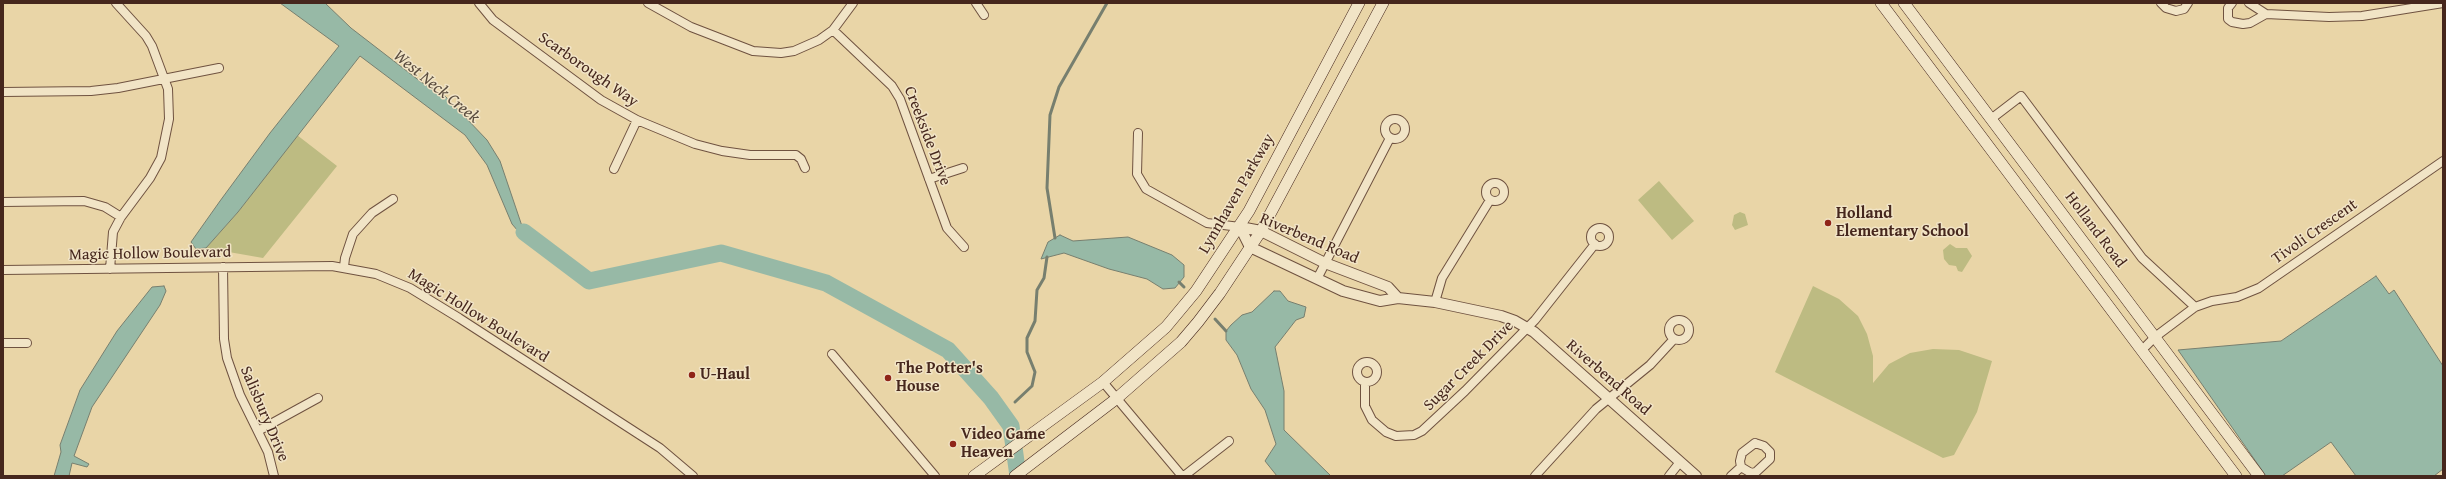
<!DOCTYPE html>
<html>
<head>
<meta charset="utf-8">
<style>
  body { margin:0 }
  #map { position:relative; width:2446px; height:479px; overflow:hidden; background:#e9d5a7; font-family:"Gentium Book Plus",serif }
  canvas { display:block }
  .frame { position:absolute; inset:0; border:4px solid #46271d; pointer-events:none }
</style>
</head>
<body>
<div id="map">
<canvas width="2446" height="479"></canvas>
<div class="frame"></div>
</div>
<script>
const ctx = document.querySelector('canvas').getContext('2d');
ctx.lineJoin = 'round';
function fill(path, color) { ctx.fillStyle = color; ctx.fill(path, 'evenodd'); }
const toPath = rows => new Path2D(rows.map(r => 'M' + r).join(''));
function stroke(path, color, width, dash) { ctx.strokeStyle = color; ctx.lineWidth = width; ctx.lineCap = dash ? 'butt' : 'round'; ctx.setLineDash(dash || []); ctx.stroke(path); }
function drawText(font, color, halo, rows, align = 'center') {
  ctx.font = font + ' "Gentium Book Plus",serif'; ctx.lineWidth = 3; ctx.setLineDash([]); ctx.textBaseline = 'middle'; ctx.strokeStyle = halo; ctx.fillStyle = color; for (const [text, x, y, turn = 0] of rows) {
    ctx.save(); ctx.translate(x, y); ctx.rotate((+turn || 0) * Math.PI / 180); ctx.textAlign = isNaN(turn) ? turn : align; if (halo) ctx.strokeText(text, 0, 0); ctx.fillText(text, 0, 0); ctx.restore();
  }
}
fill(toPath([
  [297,135,337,166,263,258,206,248,238,212],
  [1659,181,1694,221,1672,240,1638,200],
  [1740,212,1745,214,1748,225,1735,230,1732,225,1734,215],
  [1950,244,1956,248,1967,248,1972,256,1962,272,1958,271,1956,266,1949,265,1944,259,1943,250],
  [1813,286,1839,299,1858,316,1867,334,1873,356,1873,383,1889,364,1910,353,1933,349,1959,350,1992,361,1977,412,1954,455,1943,458,1775,372]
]), '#bdbb82');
const water = toPath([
  [280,3,325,3,351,28,421,82,445,96,487,140,500,161,524,232,518,231,512,224,487,165,465,135,360,56,238,212,206,248,196,249,191,242,220,201,270,133,339,46,280,3],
  [1060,235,1073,241,1128,237,1172,255,1184,265,1184,277,1175,288,1163,289,1147,279,1109,269,1064,253,1041,259,1048,242,1060,235],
  [2376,276,2389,294,2394,290,2443,366,2443,469,2434,476,2356,476,2331,442,2282,476,2266,476,2178,350,2281,341,2376,276],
  [164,286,166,291,160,305,92,407,74,456,89,464,87,467,72,463,69,476,54,476,61,452,60,445,80,390,117,331,152,287,164,286],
  [1274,291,1280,291,1288,301,1306,307,1304,317,1296,320,1275,347,1284,391,1284,430,1331,476,1277,476,1265,461,1276,444,1265,410,1251,389,1237,355,1226,340,1226,331,1231,325,1242,315,1252,312,1274,291]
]);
fill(water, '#97b9a6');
stroke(water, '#777f6f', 1);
stroke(toPath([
  [1055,238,1047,188,1050,115,1059,87,1107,3],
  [1179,282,1184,287],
  [1215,319,1226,331],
  [1015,402,1032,386,1035,372,1027,352,1027,338,1035,321,1037,290,1044,278,1047,257]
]), '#777f6f', 3);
stroke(toPath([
  [524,232,589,281,721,253,826,283,948,350,991,398,1011,426,1018,476]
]), '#97b9a6', 17);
const minor = toPath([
  [479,3,493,20,601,100,637,120,695,144,722,151,750,155,796,155,801,159,805,168],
  [648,3,691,27,753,51,781,53,794,51,819,40,833,30,853,3],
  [976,3,984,15],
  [2161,3,2166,8,2176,11,2184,9,2188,3],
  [2232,3,2228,8,2228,19,2232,22,2243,24,2250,23,2266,14,2249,3],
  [2266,14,2329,17,2362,16,2443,3],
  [833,30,892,86,900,99,947,228,964,247],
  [3,92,91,91,118,88,219,68],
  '1385 129a10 10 0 1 1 20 0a10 10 0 1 1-20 0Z',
  [1991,119,2021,96,2142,258,2195,307],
  [1138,133,1137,174,1146,189,1207,223,1240,227],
  [614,169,637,120],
  [929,179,963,168],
  '1486 192a9 9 0 1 1 18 0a9 9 0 1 1-18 0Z',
  [3,202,84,201,105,207,121,217],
  '1591 237a9 9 0 1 1 18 0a9 9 0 1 1-18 0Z',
  [223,267,224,339,227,358,240,395,268,452,274,476],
  [344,267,345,258,353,234,372,213,393,199],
  [110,269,113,232,121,217,150,178,161,158,169,119,168,89,152,46,146,36,116,3],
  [3,270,332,266,376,274,410,288,459,318,660,448,693,476],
  [1317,279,1390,138],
  [1435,302,1442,278,1490,200],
  '1669 330a10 10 0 1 1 20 0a10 10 0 1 1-20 0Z',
  [3,343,27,343],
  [2142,350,2155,337,2195,307,2212,301,2237,297,2259,288,2443,161],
  [832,354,935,476],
  '1357 372a10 10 0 1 1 20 0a10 10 0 1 1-20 0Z',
  [1103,382,1182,476],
  [1365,382,1365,406,1372,420,1386,432,1396,436,1414,435,1422,431,1465,391,1535,320,1595,244],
  [258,431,318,398],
  [1755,443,1764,446,1770,452,1770,459,1756,472,1751,473,1741,467,1740,461,1742,453,1755,443],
  [1184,476,1229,441],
  [1535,476,1596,409,1650,365,1674,339],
  [1669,476,1680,462],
  [1731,476,1741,467]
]);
const tertiary = toPath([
  [1240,227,1250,247,1343,291,1380,301,1398,298,1435,302,1501,316,1515,321,1534,332,1696,476],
  [1240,227,1261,231,1325,263,1388,287,1398,298]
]);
const secondary = toPath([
  [1881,3,2236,476],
  [1904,3,2259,476],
  [974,476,1103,382,1166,327,1196,291,1249,211,1359,3],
  [1015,476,1116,399,1181,342,1198,322,1220,293,1261,231,1383,3]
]);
stroke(minor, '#6f5240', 10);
stroke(tertiary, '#6f5240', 12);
stroke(secondary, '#46271d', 12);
stroke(minor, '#f1e4c6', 8);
stroke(tertiary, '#f1e4c6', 10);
stroke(secondary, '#f1e4c6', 11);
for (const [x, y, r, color] of [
  [1828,223,4,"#8f2418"],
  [692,375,4,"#8f2418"],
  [888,378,4,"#8f2418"],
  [953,444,4,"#8f2418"]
]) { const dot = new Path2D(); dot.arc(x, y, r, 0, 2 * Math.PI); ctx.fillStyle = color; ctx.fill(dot); stroke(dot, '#f1e4c6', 1.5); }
drawText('16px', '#46271d', '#f1e4c6', [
  ["Scarborough Way",588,70,35],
  ["Creekside Drive",927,136,69],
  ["Lynnhaven Parkway",1237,194,-60],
  ["Holland Road",2095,230,53],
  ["Tivoli Crescent",2315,232,-35],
  ["Riverbend Road",1309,239,23],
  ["Magic Hollow Boulevard",150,254,-1],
  ["Magic Hollow Boulevard",478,316,32],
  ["Sugar Creek Drive",1469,366,-45],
  ["Riverbend Road",1608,378,41],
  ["Salisbury Drive",264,414,67]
]);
drawText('bold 16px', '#46271d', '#f1e4c6', [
  ["Holland",1836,214],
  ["Elementary School",1836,232],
  ["The Potter's",896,369],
  ["House",896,387],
  ["U-Haul",700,375],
  ["Video Game",961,435],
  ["Heaven",961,453]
], 'left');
drawText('italic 17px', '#5a4c3f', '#f1e4c6', [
  ["West Neck Creek",436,87,39]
]);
</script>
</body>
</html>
